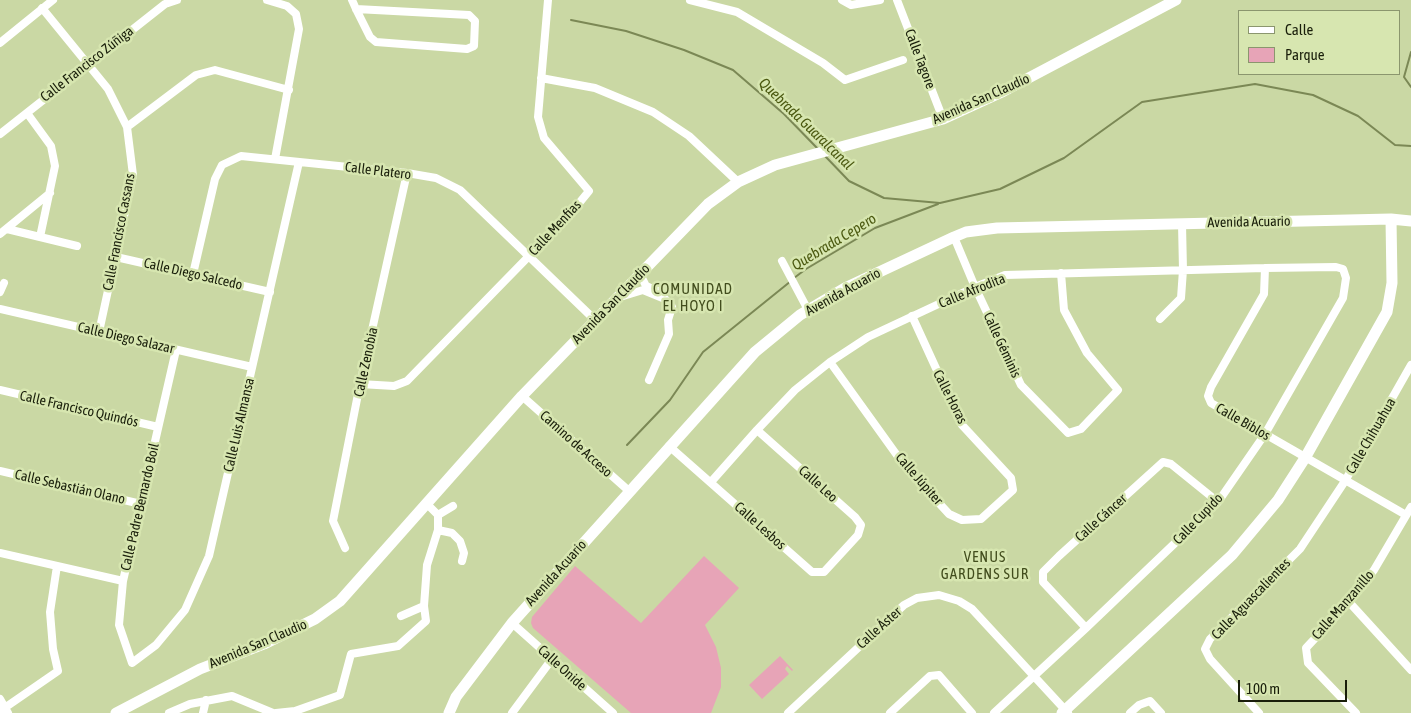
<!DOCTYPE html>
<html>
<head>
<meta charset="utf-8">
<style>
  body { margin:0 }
  #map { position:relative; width:1411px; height:713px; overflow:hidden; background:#cad8a4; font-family:"Asap Condensed",sans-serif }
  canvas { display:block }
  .legend { position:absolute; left:1238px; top:10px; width:162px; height:65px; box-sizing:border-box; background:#d7e6b0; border:1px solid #8b966e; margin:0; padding:6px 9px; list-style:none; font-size:15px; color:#191e0a }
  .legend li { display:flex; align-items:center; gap:10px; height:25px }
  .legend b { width:25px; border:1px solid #8b966e }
  .scale { position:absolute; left:1238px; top:680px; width:109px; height:22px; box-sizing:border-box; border:2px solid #191e0a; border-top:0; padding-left:6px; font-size:15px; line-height:18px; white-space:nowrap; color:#191e0a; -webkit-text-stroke:4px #d7e6b0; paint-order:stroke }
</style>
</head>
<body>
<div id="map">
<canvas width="1411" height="713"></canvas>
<ul class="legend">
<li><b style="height:6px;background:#fff"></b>Calle</li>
<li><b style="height:14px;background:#e7a4b7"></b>Parque</li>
</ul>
<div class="scale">100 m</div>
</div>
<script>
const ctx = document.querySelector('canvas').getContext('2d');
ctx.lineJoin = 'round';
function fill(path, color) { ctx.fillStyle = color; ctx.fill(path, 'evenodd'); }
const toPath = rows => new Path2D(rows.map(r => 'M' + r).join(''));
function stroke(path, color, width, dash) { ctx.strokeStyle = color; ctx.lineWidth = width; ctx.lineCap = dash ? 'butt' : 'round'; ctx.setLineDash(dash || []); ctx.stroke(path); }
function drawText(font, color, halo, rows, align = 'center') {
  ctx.font = font + ' "Asap Condensed",sans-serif'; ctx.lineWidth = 5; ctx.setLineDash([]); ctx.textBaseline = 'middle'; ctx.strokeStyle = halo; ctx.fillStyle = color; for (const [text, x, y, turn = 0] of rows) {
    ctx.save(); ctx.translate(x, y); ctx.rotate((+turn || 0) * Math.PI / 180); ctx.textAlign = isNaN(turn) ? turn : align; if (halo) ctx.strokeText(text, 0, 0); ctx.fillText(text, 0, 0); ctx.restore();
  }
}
fill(toPath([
  [704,556,739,588,705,625,716,647,721,668,721,687,711,713,631,713,533,628,531,623,532,617,575,566,641,623],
  [780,656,793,670,792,671,787,666,785,669,789,674,762,699,749,685]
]), '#e7a4b7');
stroke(toPath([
  [571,20,626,31,684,50,733,70,784,114,818,149],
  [1411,52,1404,77,1411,87],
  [825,156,849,181,884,198,940,203,1000,189,1064,158,1142,102,1255,84,1313,95,1358,116,1395,145,1411,146],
  [794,278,806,269,875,228,938,204],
  [627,445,670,400,703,352,791,281]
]), '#7b8855', 2);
stroke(toPath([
  [267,0,287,6,296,14,299,29,275,159],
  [352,0,356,9,370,37,376,42,467,49,474,46,475,21,469,15,356,9],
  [690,0,737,12,823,63,845,80,903,60],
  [842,0,851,5,880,0],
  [897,0,943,119],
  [42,8,108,89,127,127,133,175,99,332],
  [0,43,53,0],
  [541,78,595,88,653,112,689,136,738,182],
  [27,113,51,146,55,166,40,237],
  [127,127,196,75,215,70,289,90],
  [0,134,165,4,177,0],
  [7,229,77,246],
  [0,234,50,193],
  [954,237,975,287,1021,385,1068,433,1081,429,1118,390,1087,353,1064,310,1061,273],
  [116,257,270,292],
  [782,261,808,310],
  [1265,268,1264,294,1211,387,1208,396,1211,403,1406,515],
  [193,274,215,179,222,165,241,156,407,173,436,178,460,190,595,320],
  [640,274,646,286,660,292,669,287],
  [0,292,4,283],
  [620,297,643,290,665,299,672,307,668,320,669,334,649,380],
  [0,309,252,367],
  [1160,319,1181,298,1183,270,1182,224],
  [176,350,123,581,119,625,132,663,156,645,185,610,209,556,299,162],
  [830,362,904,465,949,514,962,520,981,519,1013,490,1011,478,962,425,912,316],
  [360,384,394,386,407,381,571,213,589,191,544,138,538,117,548,0],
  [0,390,158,427],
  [522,396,629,491],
  [669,446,812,572,824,572,858,535,861,525,855,517,757,430],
  [0,471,141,504],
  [711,482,757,430,795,390,830,362,868,337,975,287,1005,275,1265,268,1336,267,1343,269,1346,278,1343,298,1265,434,1218,502,1086,628,994,713],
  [438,515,453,506],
  [438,530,452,533,460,541,464,553,462,561],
  [345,548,333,521,360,384,407,173],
  [0,553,123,581],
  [1349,602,1411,670],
  [401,616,424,606,427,565,438,530,438,515,426,503],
  [512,623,613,713],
  [1086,628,1043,582,1043,572,1059,556,1163,462,1171,464,1218,502],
  [0,699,8,713],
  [0,711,58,671,53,649,50,612,57,566],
  [169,713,190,704,232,696,273,713],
  [203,713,206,700],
  [276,713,295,711,340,695,351,654,398,646,426,621,424,606],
  [512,713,552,659],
  [788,713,904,605,917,598,939,595,959,601,972,609,1068,713],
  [890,713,930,676,939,675,972,713],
  [1130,713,1139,705,1150,701,1161,713],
  [1259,713,1210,659,1205,649,1210,639,1300,549,1345,481,1411,365],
  [1356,713,1308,663,1306,648,1349,602,1374,570,1411,507]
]), '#fff', 8);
stroke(toPath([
  [116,713,200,669,264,644,315,619,340,601,522,396,708,204,738,182,775,165,943,119,1004,91,1176,0],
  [449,713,456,697,512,623,755,352,800,315,845,288,954,237,966,232,997,228,1391,219,1411,221],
  [1062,713,1232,555,1278,500,1305,458,1387,312,1392,283,1391,219]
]), '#fff', 11);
drawText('14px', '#191e0a', '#d7e6b0', [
  ["Calle Tagore",920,59,69],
  ["Calle Francisco Zúñiga",87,64,-38],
  ["Avenida San Claudio",981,99,-24],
  ["Calle Platero",378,171,7],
  ["Avenida Acuario",1249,222,-1],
  ["Calle Menfias",555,228,-47],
  ["Calle Francisco Cassans",119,232,-79],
  ["Calle Diego Salcedo",193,274,13],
  ["Calle Afrodita",972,291,-22],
  ["Avenida Acuario",843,292,-29],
  ["Avenida San Claudio",611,304,-46],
  ["Calle Diego Salazar",126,338,13],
  ["Calle Géminis",1002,345,65],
  ["Calle Zenobia",366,362,-78],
  ["Calle Horas",950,397,63],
  ["Calle Francisco Quindós",79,409,13],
  ["Calle Biblos",1243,422,30],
  ["Calle Luis Almansa",239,425,-77],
  ["Calle Chihuahua",1371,436,-60],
  ["Camino de Acceso",576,444,42],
  ["Calle Júpiter",919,479,49],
  ["Calle Leo",818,484,42],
  ["Calle Sebastián Olano",70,487,13],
  ["Calle Padre Bernardo Boil",140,507,-77],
  ["Calle Cáncer",1101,518,-42],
  ["Calle Cupido",1198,519,-46],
  ["Calle Lesbos",760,526,42],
  ["Avenida Acuario",556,573,-48],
  ["Calle Aguascalientes",1251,599,-46],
  ["Calle Manzanillo",1343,605,-49],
  ["Calle Áster",879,628,-42],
  ["Avenida San Claudio",258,644,-23],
  ["Calle Onide",562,668,42]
]);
drawText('italic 15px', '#4b5910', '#d7e6b0', [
  ["Quebrada Guaralcanal",806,124,44],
  ["Quebrada Cepero",834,242,-31]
]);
ctx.letterSpacing = '1px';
drawText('15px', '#424d1d', '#d7e6b0', [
  ["COMUNIDAD",693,289],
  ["EL HOYO I",693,306],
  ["VENUS",985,557],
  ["GARDENS SUR",985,574]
]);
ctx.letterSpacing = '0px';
</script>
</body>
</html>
